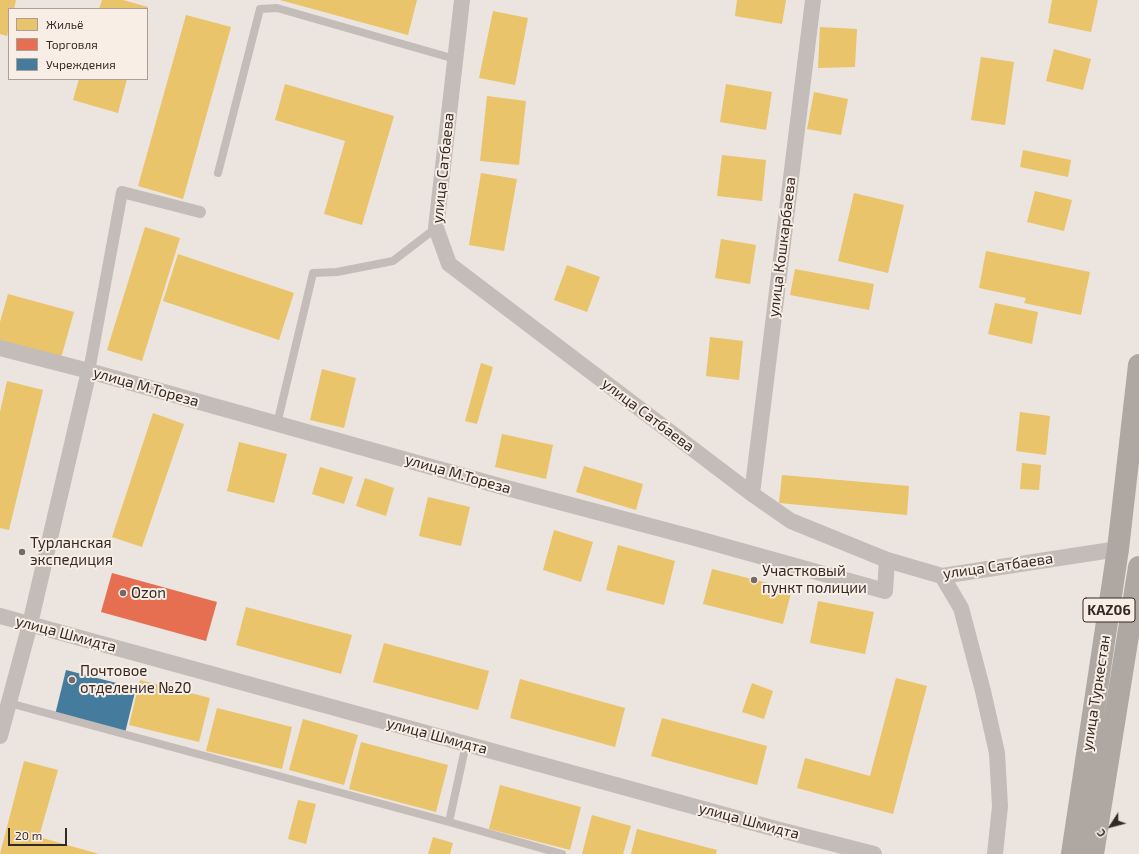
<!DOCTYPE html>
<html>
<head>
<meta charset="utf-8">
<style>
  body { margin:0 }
  #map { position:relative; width:1139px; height:854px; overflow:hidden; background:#ebe4df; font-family:"Exo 2",sans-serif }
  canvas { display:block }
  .legend { position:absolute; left:8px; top:8px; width:140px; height:72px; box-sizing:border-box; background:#f9eee5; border:1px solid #ab9f99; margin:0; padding:5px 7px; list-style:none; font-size:12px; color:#352926 }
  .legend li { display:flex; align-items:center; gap:8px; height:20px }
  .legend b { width:20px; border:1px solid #ab9f99 }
  .north { position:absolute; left:1091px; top:806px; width:40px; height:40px; -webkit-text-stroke:3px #f9eee5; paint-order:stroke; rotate:234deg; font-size:11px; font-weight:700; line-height:16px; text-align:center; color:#352926 }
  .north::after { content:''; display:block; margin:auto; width:14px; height:18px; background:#352926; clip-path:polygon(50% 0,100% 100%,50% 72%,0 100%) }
  .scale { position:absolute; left:8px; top:828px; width:59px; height:18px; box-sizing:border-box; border:2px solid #352926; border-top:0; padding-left:5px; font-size:12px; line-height:14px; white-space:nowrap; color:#352926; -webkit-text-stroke:3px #f9eee5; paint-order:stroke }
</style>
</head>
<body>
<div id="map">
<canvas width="1139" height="854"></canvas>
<ul class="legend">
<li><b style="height:11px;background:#e9c46a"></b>Жильё</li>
<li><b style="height:11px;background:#e76f51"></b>Торговля</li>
<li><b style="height:11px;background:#457b9d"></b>Учреждения</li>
</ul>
<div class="north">С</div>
<div class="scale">20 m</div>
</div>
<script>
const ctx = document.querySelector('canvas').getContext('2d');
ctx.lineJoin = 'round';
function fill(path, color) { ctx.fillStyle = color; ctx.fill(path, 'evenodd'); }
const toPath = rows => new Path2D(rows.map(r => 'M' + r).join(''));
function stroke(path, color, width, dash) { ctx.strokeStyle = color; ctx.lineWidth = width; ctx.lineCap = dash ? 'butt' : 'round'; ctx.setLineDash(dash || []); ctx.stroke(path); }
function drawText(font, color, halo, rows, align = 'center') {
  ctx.font = font + ' "Exo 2",sans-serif'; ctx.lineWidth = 4; ctx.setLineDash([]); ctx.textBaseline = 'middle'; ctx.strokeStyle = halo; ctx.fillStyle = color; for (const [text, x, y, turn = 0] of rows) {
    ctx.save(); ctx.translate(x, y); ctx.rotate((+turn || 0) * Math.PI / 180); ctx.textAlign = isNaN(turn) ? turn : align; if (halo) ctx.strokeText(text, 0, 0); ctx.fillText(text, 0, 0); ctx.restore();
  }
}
fill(toPath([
  [0,0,16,0,14,9,9,9,9,28,7,36,0,34],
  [102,0,123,0,148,7,147,9,99,9],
  [280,0,417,0,408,35],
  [737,0,786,0,782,24,735,16],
  [1052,0,1098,0,1091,32,1048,23],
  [493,11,528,18,515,85,479,78],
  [186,15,231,27,183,199,138,186],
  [820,27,857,29,855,67,818,68],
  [1054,49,1091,59,1083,90,1046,81],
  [981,57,1014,62,1005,125,971,120],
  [79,79,127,79,118,113,73,100],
  [285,84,394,116,362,225,324,214,345,141,275,120],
  [726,84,772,92,766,130,720,122],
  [814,92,848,99,841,135,807,129],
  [487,96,526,101,519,165,480,161],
  [1023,150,1071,160,1068,177,1020,167],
  [722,155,766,160,762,201,717,196],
  [481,173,517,179,504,251,469,245],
  [1035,191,1072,200,1064,231,1027,222],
  [854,193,904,205,888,273,838,261],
  [145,227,180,238,142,361,107,350],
  [721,239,756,245,750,284,715,278],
  [986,251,1090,272,1081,315,1024,303,1026,298,979,288],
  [178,254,294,293,279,340,163,301],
  [567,265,600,277,587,312,554,300],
  [795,269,874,284,869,310,790,295],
  [8,294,74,312,61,358,0,340,0,322],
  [995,303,1038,312,1032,344,988,334],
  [710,337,743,341,739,380,706,376],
  [481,363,493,367,477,424,465,421],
  [322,369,356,378,344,428,310,420],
  [7,381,43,390,9,530,0,528,0,412],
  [1020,412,1050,416,1046,455,1016,451],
  [153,413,184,424,142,547,112,537],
  [502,434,553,445,546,479,495,467],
  [239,442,287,454,274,503,227,491],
  [1022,463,1041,465,1039,490,1020,489],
  [584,466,643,484,636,510,576,492],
  [320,467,353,477,344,504,312,494],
  [782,475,909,486,907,515,779,503],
  [365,478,394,488,386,516,356,506],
  [428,497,470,507,461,546,419,536],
  [554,530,593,542,581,582,543,570],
  [618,545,675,561,664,605,606,590],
  [712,569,792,589,783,624,703,604],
  [818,601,874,612,865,654,810,643],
  [246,607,352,635,341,674,236,645],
  [384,643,489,671,478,710,373,682],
  [896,678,927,686,893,814,797,788,805,758,870,776],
  [520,679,625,708,615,747,510,718],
  [140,680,210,698,199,742,129,725],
  [752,683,773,691,764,719,742,712],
  [217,708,292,727,282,769,206,751],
  [662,718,767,746,757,785,651,756],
  [303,719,358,735,344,785,289,770],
  [361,742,448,765,436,812,349,789],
  [24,761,58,770,39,837,99,854,0,854],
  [500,785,581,807,570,850,489,829],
  [298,800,316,804,306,844,288,839],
  [592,815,631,826,623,854,582,854],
  [637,829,717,850,716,854,631,854],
  [433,837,453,843,450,854,428,854]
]), '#e9c46a');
fill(toPath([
  [112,573,217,602,206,641,101,612]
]), '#e76f51');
fill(toPath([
  [66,670,136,688,125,733,55,715]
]), '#457b9d');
stroke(toPath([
  [218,173,260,9,277,8,455,59],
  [277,424,313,273,337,272,393,261,436,228],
  [9,703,449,822,466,744],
  [449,822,562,854]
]), '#c4bcb8', 8);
stroke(toPath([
  [89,371,122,192,200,212]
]), '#c4bcb8', 12);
stroke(toPath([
  [462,0,436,228,449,264,752,494,791,521,887,560,942,576,1118,549],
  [0,348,89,371,503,487,695,538,885,591,887,560],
  [752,494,813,0],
  [942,576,961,608,983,691,997,753,1000,806,995,854],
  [0,616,776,829,874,854],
  [0,736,30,624,89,371]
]), '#c4bcb8', 16);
stroke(toPath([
  [1072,854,1118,549,1139,365],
  [1093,854,1139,567]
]), '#aea7a2', 22);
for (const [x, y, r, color] of [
  [22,552,4,"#756a67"],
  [754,580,4,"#756a67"],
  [123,593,4,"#756a67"],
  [72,680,4,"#756a67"]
]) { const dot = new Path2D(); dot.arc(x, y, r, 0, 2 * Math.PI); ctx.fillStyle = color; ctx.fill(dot); stroke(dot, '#f9eee5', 1.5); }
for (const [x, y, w] of [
  [1109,610,52]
]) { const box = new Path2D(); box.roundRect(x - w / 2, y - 12, w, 24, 3); ctx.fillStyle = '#f9eee5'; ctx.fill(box); stroke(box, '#352926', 1); }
drawText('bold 14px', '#352926', null, [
  ["KАZ06",1109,610]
]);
drawText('15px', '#352926', '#f9eee5', [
  ["улица Сатбаева",443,168,-84],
  ["улица Кошкарбаева",782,247,-83],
  ["улица М.Тореза",146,387,16],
  ["улица Сатбаева",648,415,37],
  ["улица М.Тореза",458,474,16],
  ["улица Сатбаева",998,566,-8],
  ["улица Шмидта",66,634,15],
  ["улица Туркестан",1096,693,-81],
  ["улица Шмидта",437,736,15],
  ["улица Шмидта",749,821,15]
]);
drawText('15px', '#352926', '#f9eee5', [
  ["Турланская",30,543],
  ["экспедиция",30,560],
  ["Участковый",762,571],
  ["пункт полиции",762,588],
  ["Ozon",131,593],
  ["Почтовое",80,671],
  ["отделение №20",80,688]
], 'left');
</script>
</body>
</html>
